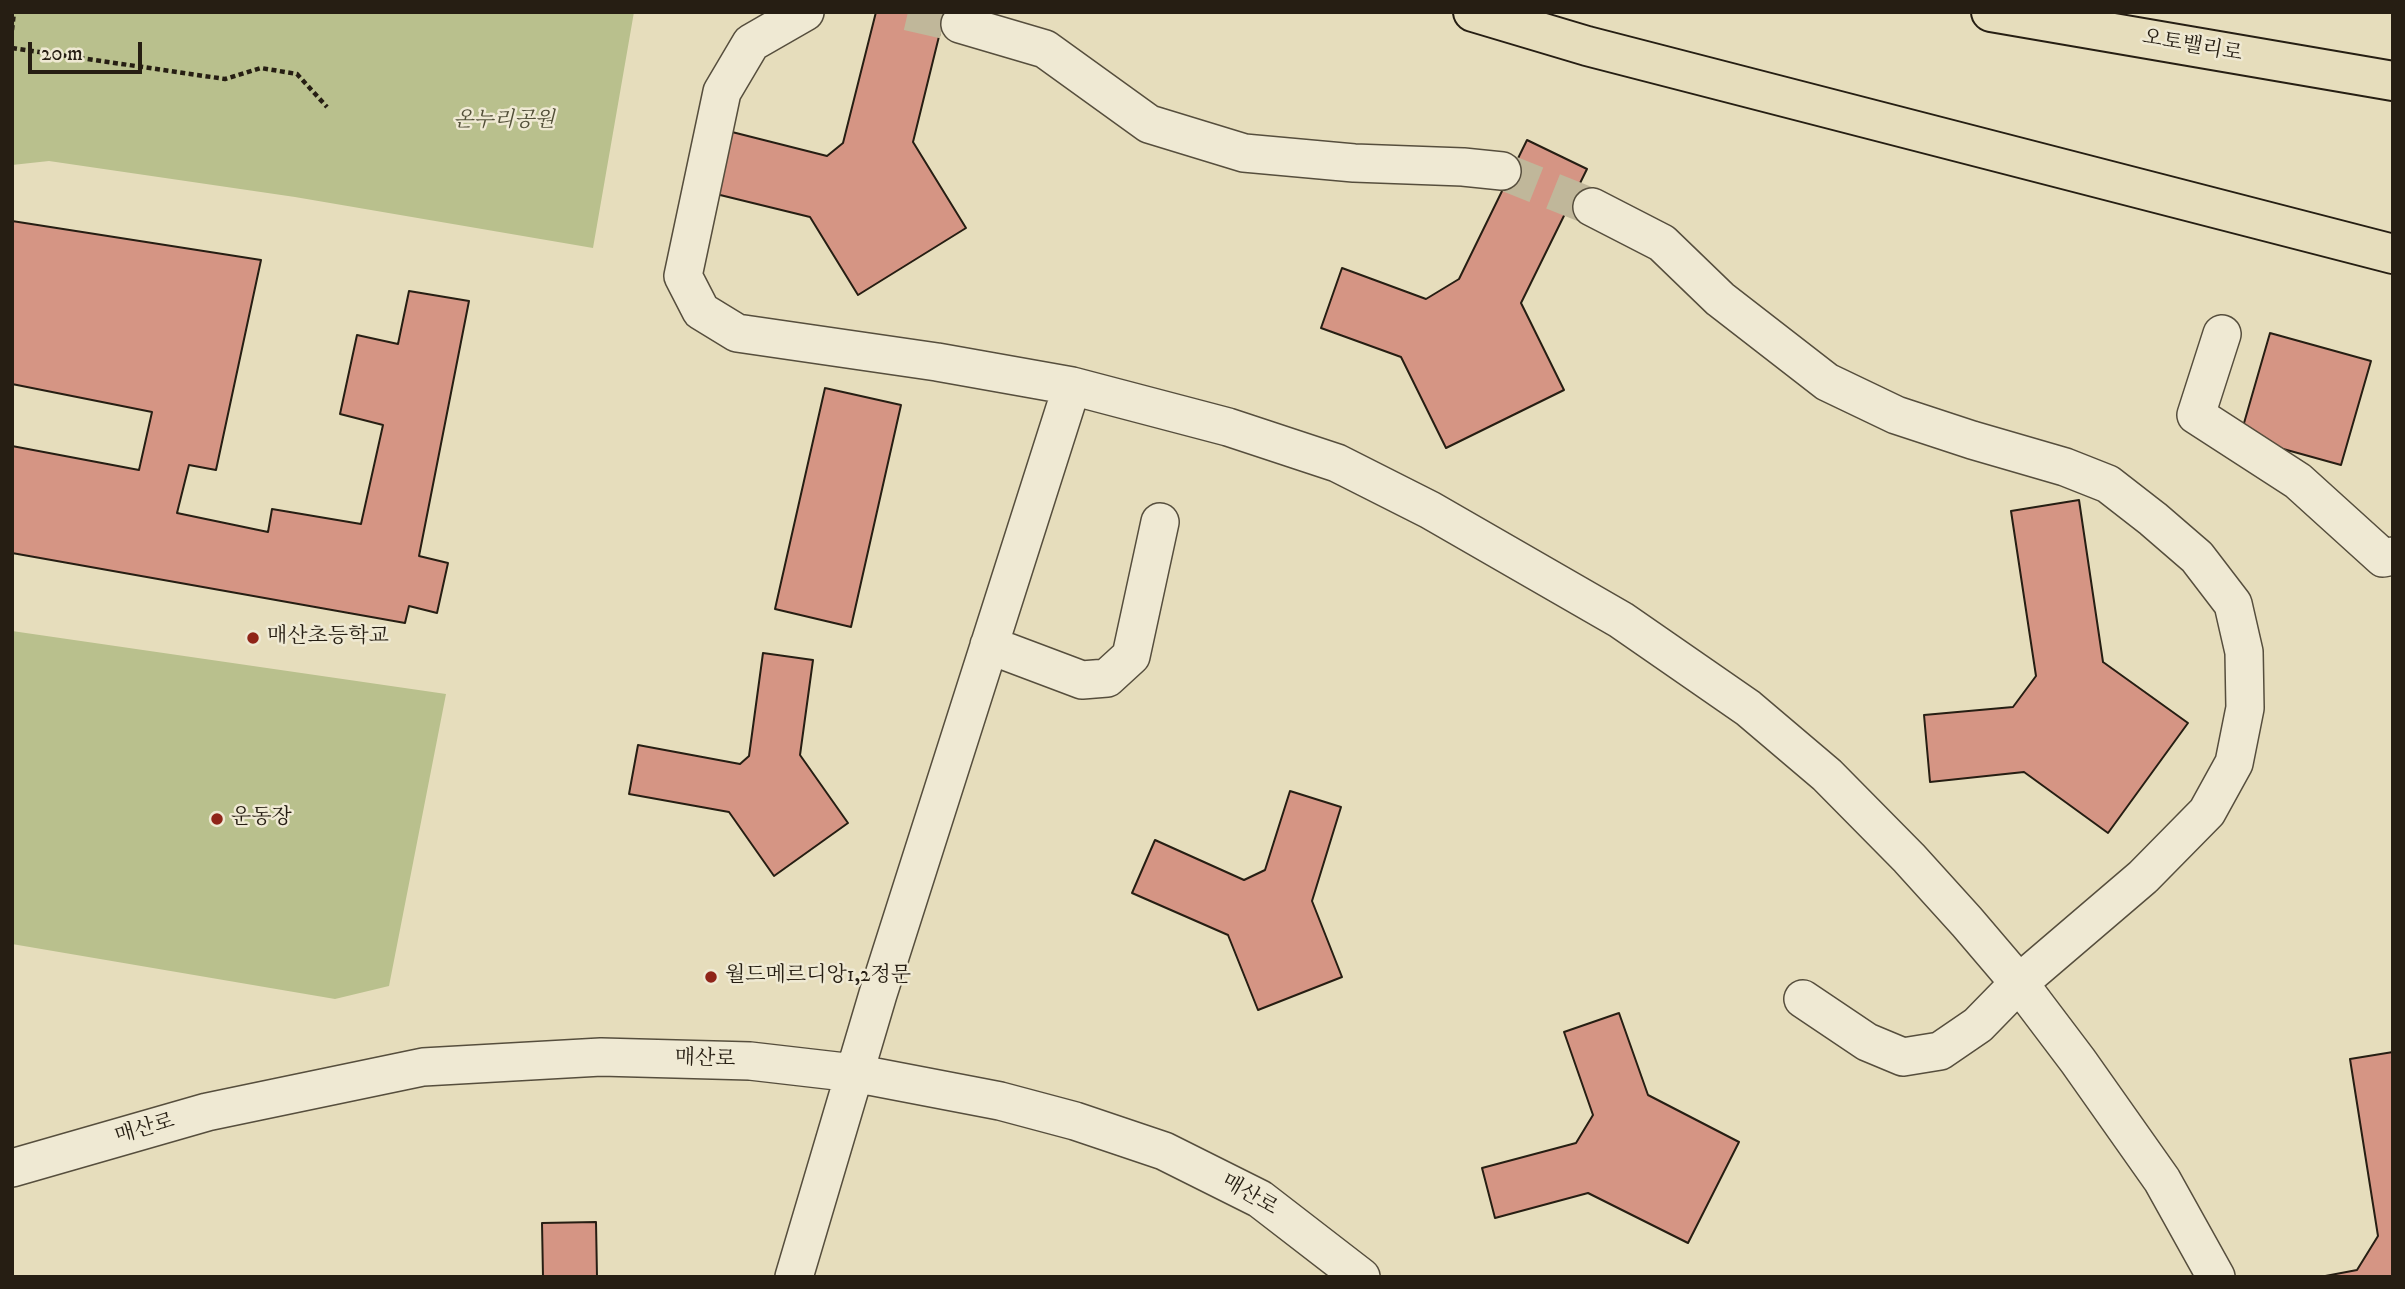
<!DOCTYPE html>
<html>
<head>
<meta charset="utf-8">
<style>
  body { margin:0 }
  #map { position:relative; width:2405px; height:1289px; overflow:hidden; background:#e6ddbc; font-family:"IM FELL DW Pica",serif }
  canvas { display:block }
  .frame { position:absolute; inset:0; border:14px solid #261e13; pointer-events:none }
  .scale { position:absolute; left:28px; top:42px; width:114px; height:32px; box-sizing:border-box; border:4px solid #261e13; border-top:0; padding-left:9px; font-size:21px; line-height:24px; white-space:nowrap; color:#261e13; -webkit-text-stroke:5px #efe9d3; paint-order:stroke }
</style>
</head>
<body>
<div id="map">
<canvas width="2405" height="1289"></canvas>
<div class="frame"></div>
<div class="scale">20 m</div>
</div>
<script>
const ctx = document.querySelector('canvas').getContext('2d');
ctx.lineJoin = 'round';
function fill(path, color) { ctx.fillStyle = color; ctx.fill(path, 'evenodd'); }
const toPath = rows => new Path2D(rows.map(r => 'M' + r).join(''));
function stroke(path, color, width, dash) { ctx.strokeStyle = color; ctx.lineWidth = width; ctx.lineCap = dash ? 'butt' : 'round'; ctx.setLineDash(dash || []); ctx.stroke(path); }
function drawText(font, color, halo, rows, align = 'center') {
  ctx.font = font + ' "IM FELL DW Pica","Noto Serif KR",serif'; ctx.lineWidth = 5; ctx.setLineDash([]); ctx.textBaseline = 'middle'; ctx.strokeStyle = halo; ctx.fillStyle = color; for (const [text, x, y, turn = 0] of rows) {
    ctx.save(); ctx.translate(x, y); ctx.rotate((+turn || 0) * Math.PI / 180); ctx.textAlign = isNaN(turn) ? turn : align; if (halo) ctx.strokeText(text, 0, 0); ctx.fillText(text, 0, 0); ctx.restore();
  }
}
fill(toPath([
  [12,12,634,12,593,248,295,197,49,161,12,165],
  [12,631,446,694,389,986,335,999,12,944]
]), '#b9c08d');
const building = toPath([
  [876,12,945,12,913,142,966,228,858,295,810,217,716,194,732,132,827,156,843,143,876,12],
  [1527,140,1587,169,1521,303,1564,390,1446,448,1401,357,1321,328,1342,268,1426,299,1459,279,1527,140],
  [12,221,261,260,216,470,189,465,177,513,268,532,272,509,361,524,383,425,340,414,357,335,398,344,409,291,469,301,419,556,448,563,437,613,409,606,405,623,12,553,12,446,139,470,152,412,12,384,12,221],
  [2270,333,2371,361,2341,465,2240,437,2270,333],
  [825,388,901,405,851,627,775,609,825,388],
  [2079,500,2103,662,2188,723,2108,833,2024,772,1930,782,1924,715,2013,707,2036,676,2011,511,2079,500],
  [763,653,813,660,800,755,848,823,774,876,729,812,629,794,638,745,740,764,749,756,763,653],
  [1290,791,1341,807,1312,901,1342,977,1258,1010,1228,935,1132,893,1155,840,1244,880,1265,870,1290,791],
  [1619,1013,1648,1095,1739,1142,1688,1243,1588,1193,1495,1218,1482,1168,1576,1143,1593,1115,1564,1032,1619,1013],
  [2393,1052,2393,1277,2320,1277,2357,1270,2378,1236,2350,1059,2393,1052],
  [596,1222,597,1277,543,1277,542,1223,596,1222]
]);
fill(building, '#d59584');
stroke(building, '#261e13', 2);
stroke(toPath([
  [908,12,960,24],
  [1502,171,1592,207]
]), '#c0b79a', 37, [37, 18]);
const minor = toPath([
  [805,12,751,43,722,92,683,276,701,311,737,333,937,362,1072,386,1228,427,1337,463,1430,510,1621,620,1748,708,1827,775,1909,858,1967,922,2019,983,2078,1061,2162,1180,2216,1277],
  [960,24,1045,49,1149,124,1244,153,1354,163,1463,167,1502,171],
  [1592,207,1662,243,1720,299,1827,382,1896,415,1972,440,2065,467,2108,484,2153,519,2197,557,2233,604,2244,652,2245,708,2234,763,2207,812,2143,877,2019,983,1978,1025,1940,1051,1903,1057,1867,1042,1803,999],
  [2222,334,2196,415,2298,481,2383,558,2393,556],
  [989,645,1082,680,1107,678,1131,656,1160,522],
  [12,1168,207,1112,423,1067,601,1057,750,1061,854,1073,1000,1101,1075,1121,1164,1151,1260,1199,1361,1277],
  [794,1277,878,994,1072,386]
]);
const highway = toPath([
  [1473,12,1587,46,2393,254],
  [1991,12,2393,81]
]);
stroke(minor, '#564e3d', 40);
stroke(highway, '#261e13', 42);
stroke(toPath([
  [12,30,14,12],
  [12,48,225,79,261,68,297,74,327,107]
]), '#261e13', 4.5, [5, 3.5]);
stroke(minor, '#efe9d3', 37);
stroke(highway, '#e6ddbc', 38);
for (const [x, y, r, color] of [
  [253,638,7,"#8f2418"],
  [217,819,7,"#8f2418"],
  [711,977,7,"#8f2418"]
]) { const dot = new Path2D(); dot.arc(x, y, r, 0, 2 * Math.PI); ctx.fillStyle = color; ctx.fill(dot); stroke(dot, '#efe9d3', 2.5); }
drawText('21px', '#261e13', '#efe9d3', [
  ["오토밸리로",2192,47,10],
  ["매산로",705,1060,2],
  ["매산로",145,1130,-16],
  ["매산로",1249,1196,30]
]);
drawText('italic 21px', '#524f38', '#efe9d3', [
  ["온누리공원",504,122]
]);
drawText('21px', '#261e13', '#efe9d3', [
  ["매산초등학교",267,638],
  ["운동장",231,819],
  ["월드메르디앙1,2정문",725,977]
], 'left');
</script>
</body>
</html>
